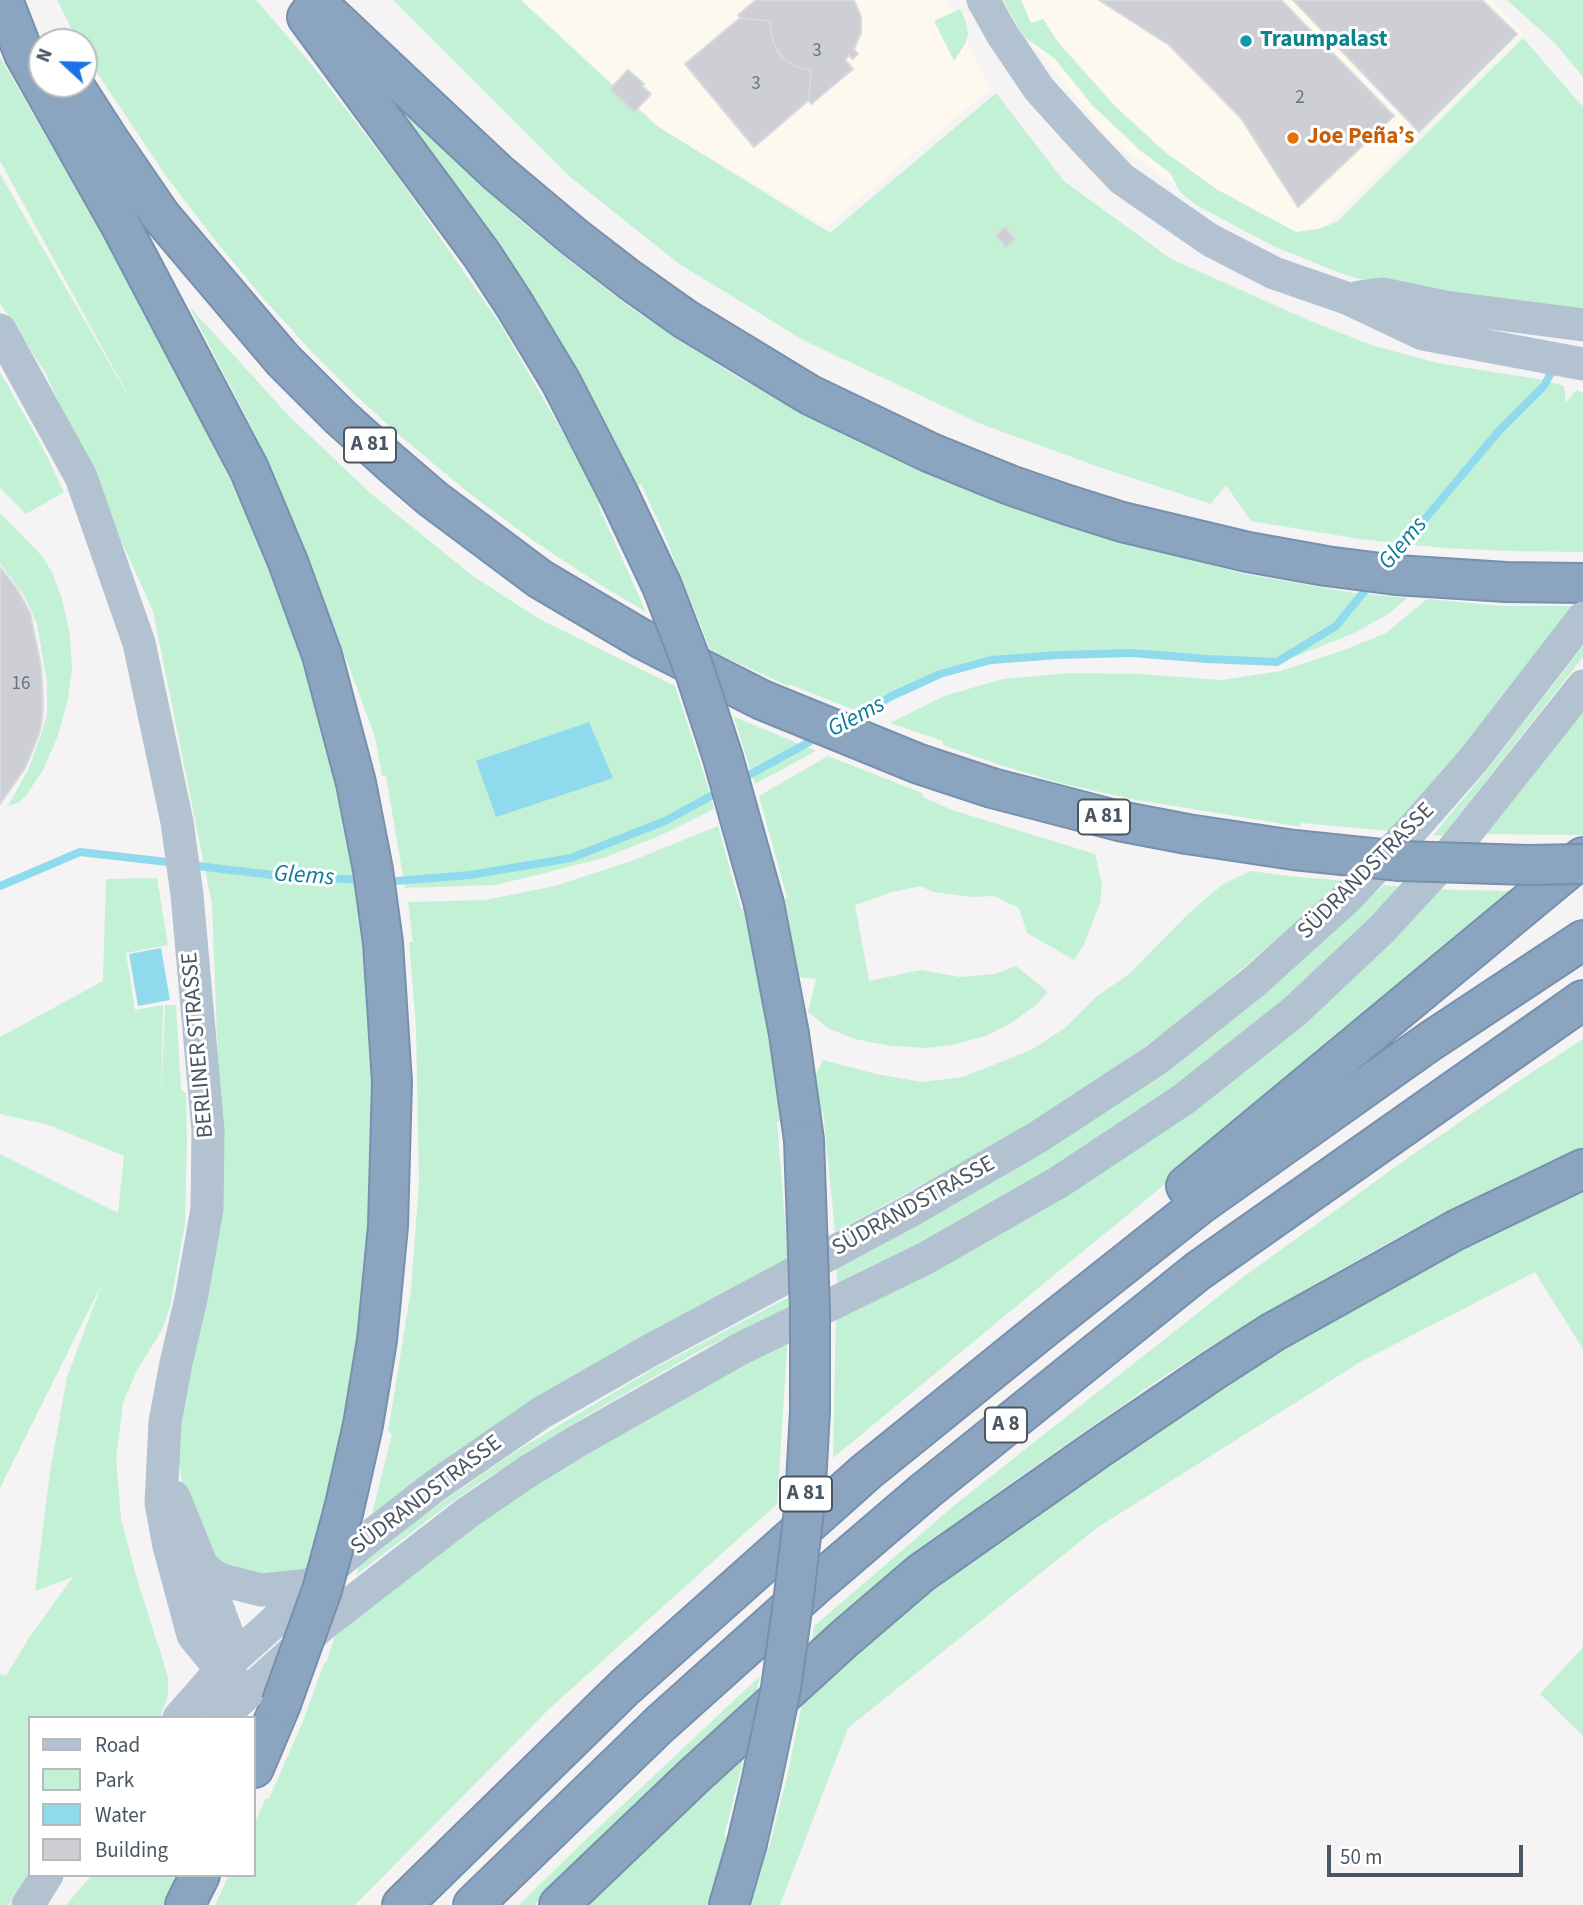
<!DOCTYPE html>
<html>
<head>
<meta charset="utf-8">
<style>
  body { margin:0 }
  #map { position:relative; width:1583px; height:1905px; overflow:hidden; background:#f5f3f3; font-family:"Source Sans 3",sans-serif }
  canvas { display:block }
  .legend { position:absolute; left:28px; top:1716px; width:228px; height:161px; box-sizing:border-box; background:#fff; border:2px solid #b7bbc0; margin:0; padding:9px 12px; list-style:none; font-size:21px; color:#4a5661 }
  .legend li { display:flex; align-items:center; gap:14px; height:35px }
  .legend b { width:35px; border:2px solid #b7bbc0 }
  .north { position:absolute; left:28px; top:28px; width:70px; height:70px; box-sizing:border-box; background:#fff; border:2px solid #b7bbc0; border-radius:50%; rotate:292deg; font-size:19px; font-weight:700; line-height:28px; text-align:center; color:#4a5661 }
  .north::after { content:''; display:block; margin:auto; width:24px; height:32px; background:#1a73e8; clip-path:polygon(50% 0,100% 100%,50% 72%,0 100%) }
  .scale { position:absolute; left:1327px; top:1845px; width:196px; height:32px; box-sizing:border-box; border:4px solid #4a5661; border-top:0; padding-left:9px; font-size:21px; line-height:24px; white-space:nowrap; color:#4a5661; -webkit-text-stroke:5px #fff; paint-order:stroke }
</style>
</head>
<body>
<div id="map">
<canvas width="1583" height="1905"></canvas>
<ul class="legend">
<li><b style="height:9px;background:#b3c2d1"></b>Road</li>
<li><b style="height:19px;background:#c3f1d5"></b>Park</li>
<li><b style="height:19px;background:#90daee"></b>Water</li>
<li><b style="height:19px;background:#cdcfd5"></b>Building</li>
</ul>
<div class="north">N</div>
<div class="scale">50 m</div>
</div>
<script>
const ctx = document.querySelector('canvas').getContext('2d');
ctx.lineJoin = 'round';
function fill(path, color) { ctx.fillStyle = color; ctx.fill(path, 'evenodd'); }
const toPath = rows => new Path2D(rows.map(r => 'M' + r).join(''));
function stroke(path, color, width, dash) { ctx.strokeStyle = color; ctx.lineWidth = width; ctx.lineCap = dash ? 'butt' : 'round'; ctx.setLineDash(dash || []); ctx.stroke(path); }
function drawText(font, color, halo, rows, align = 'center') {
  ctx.font = font + ' "Source Sans 3",sans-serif'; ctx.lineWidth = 6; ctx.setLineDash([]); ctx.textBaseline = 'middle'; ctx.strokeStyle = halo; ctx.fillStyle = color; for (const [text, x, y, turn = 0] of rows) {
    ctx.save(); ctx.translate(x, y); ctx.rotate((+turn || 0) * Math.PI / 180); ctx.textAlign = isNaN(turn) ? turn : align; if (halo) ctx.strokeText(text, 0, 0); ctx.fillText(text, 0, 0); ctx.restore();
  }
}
fill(toPath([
  [521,0,948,0,990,89,827,227,657,126],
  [1005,0,1491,0,1523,33,1301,249,1211,209,1109,140,1014,20]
]), '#fdf9ef');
fill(toPath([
  [57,0,256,0,311,64,398,177,502,327,585,471,602,504,598,505,646,612,599,584,534,541,470,494,398,434,348,388,311,351,263,298,215,240,166,176,84,53,84,42,78,42],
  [393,0,521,0,657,126,830,233,996,93,1064,181,1171,259,1308,320,1371,345,1437,363,1538,379,1564,386,1566,403,1576,390,1583,393,1583,552,1508,551,1444,548,1360,539,1251,521,1226,485,1211,504,1102,468,981,424,803,340,678,263,569,176],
  [1003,0,1021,0,1031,23,1043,19,1058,42,1114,105,1165,152,1218,190,1296,232,1318,229,1337,222,1523,38,1583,107,1583,310,1383,286,1340,273,1273,246,1196,205,1180,192,1170,173,1141,151,1092,105,1055,59,1023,36],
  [1507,0,1583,0,1583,77,1555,43],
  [960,9,966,22,968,35,965,44,954,61,934,21],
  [0,57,169,349,291,610,343,787,365,944,378,1109,366,1335,310,1573,262,1579,213,1560,184,1498,177,1447,220,1116,212,904,153,611,46,374,0,303,0,174,138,413,0,161],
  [377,84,452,158,521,221,573,263,628,306,734,375,816,419,914,466,1097,534,1245,574,1359,594,1333,626,1276,660,1207,657,1132,650,1060,651,1030,654,980,661,939,672,891,694,860,712,791,685,788,686,717,653,710,649,664,534,641,484,635,487,594,401,543,315],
  [189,306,288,415,369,492,473,576,541,620,675,686,703,771,714,809,659,836,603,858,541,874,495,885,405,888,386,776,382,776,375,737,305,548,253,430],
  [0,372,43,448,64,492,26,514,0,488],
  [0,513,41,555,52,572,62,599,70,636,72,670,68,698,58,736,43,770,25,797,18,803,8,806,28,770,40,738,47,714,47,683,37,624,25,597,0,563],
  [1366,594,1407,598,1390,613,1354,633,1279,663,1337,628],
  [1427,599,1504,606,1573,606,1454,759,1391,831,1301,823,1300,827,1296,826,1137,800,1064,784,1000,765,943,745,943,741,890,723,944,696,1003,679,1072,673,1140,674,1221,680,1281,671,1344,650,1386,633],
  [1583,646,1583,657,1443,836,1433,835,1483,775],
  [1583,707,1583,835,1482,834],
  [734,717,735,717,816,751,755,784],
  [828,756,922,793,923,797,952,810,1095,854,1102,884,1100,903,1084,944,1074,960,1027,933,1019,908,994,896,972,897,933,892,921,886,892,892,855,905,869,981,921,970,960,977,995,974,1016,966,1048,992,1037,1004,1013,1022,985,1036,953,1045,927,1048,891,1046,855,1039,828,1028,808,1012,816,979,799,977,783,899,787,897,759,796],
  [718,826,741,909,747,909,772,1050,783,1121,777,1122,788,1260,530,1403,456,1451,372,1514,392,1434,388,1432,411,1290,419,1183,416,1027,409,942,413,942,408,902,485,900,555,886,634,860],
  [1251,871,1288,876,1345,881,1181,1021,1083,1090,998,1143,835,1232,823,1112,818,1113,816,1074,823,1060,876,1074,922,1082,963,1077,1031,1050,1065,1028,1096,997,1129,974,1188,914,1223,884],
  [157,878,168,945,126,953,135,1010,163,1005,161,1105,165,1005,176,1005,181,1089,186,1094,187,1141,185,1224,170,1307,162,1330,137,1370,123,1403,116,1458,121,1519,139,1586,160,1651,168,1678,168,1695,160,1718,30,1718,30,1875,31,1875,8,1905,0,1905,0,1674,6,1676,29,1638,73,1577,35,1591,50,1472,67,1377,102,1284,0,1488,0,1154,118,1213,124,1156,49,1125,0,1114,0,1037,103,981,106,879],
  [1384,885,1414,888,1298,996,1051,1176,838,1294,836,1265,1293,967],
  [1430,888,1454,890,1524,891,1054,1275,833,1458,836,1311,1011,1216],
  [1583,1039,1583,1148,1461,1205,1390,1242,1324,1279,1211,1346,1157,1381,1001,1490,927,1546,811,1647,814,1626,956,1504,1242,1278,1412,1155,1522,1079],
  [1583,1186,1583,1349,1535,1272,1360,1362,1098,1527,848,1728,780,1905,750,1905,766,1848,769,1848,787,1777,802,1704,850,1661,849,1659,939,1583,1175,1412,1362,1299],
  [789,1297,790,1313,752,1325,699,1351,586,1416,481,1482,445,1507,356,1575,361,1559,513,1453,653,1369],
  [788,1334,777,1504,550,1708,355,1905,215,1905,229,1875,254,1875,254,1824,266,1798,269,1799,303,1721,324,1664,327,1661,336,1632,480,1518],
  [1583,1647,1583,1736,1540,1694],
  [760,1676,756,1696,635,1807,534,1905,519,1905,578,1847],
  [744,1758,724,1836,730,1838,708,1905,589,1905,643,1852],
  [92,1875,190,1875,173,1905,66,1905]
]), '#c3f1d5');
fill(toPath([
  [589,722,613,778,496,817,476,761],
  [161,948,170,1000,138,1006,129,954]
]), '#90daee');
stroke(toPath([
  [1388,563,1498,432,1544,386,1554,367],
  [847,721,892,696,940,674,991,660,1059,655,1132,653,1207,659,1277,662,1336,626,1371,583],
  [740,780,820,736],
  [189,865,281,876,364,880],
  [384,882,470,875,571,858,665,821,722,790],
  [0,886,80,852,176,863]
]), '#90daee', 8);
const building = toPath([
  [756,0,854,0,861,17,861,33,854,49,858,54,852,59,849,55,845,60,853,69,811,104,809,100,811,70,797,67,785,60,776,49,771,35,770,21,740,18,738,15,756,0],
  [1099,0,1281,0,1394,116,1298,207,1241,118,1169,45,1099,0],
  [1293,0,1482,0,1517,34,1419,132,1293,0],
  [740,18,770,21,771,35,776,49,785,60,797,67,811,70,809,100,754,147,685,64,740,18],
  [628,70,644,84,642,86,651,94,634,112,610,89,628,70],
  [1005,227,1015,239,1006,247,996,235,1005,227],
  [0,567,17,589,30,613,41,666,43,704,42,720,39,734,25,768,0,804,0,567]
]);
fill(building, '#cdcfd5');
stroke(building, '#d7d9de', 2);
const highway = toPath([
  [3,0,24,54,121,226,249,469,288,562,322,655,356,783,373,870,383,943,392,1082,388,1226,377,1340,363,1425,344,1509],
  [314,0,498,173,573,236,630,280,685,319,810,395,931,453,1010,485,1065,504,1122,522,1248,552,1326,566,1396,575,1506,582,1583,583],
  [307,17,482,255,514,304,561,382,619,495],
  [73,84,109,140,161,216,283,360,340,417,391,463,433,499,540,579,640,638,762,700,919,764,992,788,1119,821,1187,834,1294,850],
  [764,904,789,1034,804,1140],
  [1186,1186,1583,857],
  [254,1768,281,1704],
  [185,1905,200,1875],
  [402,1905,625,1687,866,1472,1044,1328,1198,1206,1429,1042,1583,940],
  [473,1905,660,1724,814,1586,925,1491,1198,1271,1583,1000],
  [559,1905,694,1776,844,1639,921,1573,1099,1448,1214,1370,1273,1332,1456,1230,1583,1169],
  [729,1905,747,1843]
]);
stroke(highway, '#7690ad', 42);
stroke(toPath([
  [983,0,1002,34,1039,89,1085,140,1122,179,1210,240,1274,273,1349,299,1423,334,1583,364],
  [1359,297,1382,294,1445,307,1583,325],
  [0,330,81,477,139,643,177,822,187,895,208,1131,207,1209,191,1299,176,1363,165,1422,161,1503,169,1546,193,1635,215,1662,238,1684],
  [174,1497,202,1566,218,1579,261,1590,311,1585],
  [202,1566,227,1633,223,1668],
  [179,1718,223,1668,274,1622,311,1585,364,1541,435,1486,541,1413,649,1351,910,1211,1038,1137,1157,1059,1255,981,1348,897,1418,823,1474,759,1583,618],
  [220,1718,321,1626,467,1513,527,1472,579,1440,740,1349,926,1258,1059,1182,1184,1099,1295,1011,1381,930,1440,866,1583,686],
  [28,1905,47,1875]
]), '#b3c2d1', 33);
stroke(highway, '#8ba5c1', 38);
const highwayBridge = toPath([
  [619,495,662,586,695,672,723,758,764,904],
  [1294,850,1400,861,1528,865,1583,864],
  [281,1704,322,1590,344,1509],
  [747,1843,761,1783,781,1688,794,1595,805,1502,810,1411,810,1310,804,1140]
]);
stroke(highwayBridge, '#7690ad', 42, []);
stroke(highwayBridge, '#8ba5c1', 38);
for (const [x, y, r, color] of [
  [1246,41,7,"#0f9aa8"],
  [1293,138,7,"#e8710a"]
]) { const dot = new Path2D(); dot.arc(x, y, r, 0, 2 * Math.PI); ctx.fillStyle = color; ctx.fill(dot); stroke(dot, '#fff', 2.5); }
drawText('19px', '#6b747e', null, [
  ["3",817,52],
  ["3",756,85],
  ["2",1300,99],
  ["16",21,685]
]);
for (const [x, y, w] of [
  [370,445,52],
  [1104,817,52],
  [1006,1425,42],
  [806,1494,52]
]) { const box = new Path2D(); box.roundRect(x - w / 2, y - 17.5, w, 35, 5); ctx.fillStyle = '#fff'; ctx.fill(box); stroke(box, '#4a5661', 2); }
drawText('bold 21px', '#4a5661', null, [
  ["A 81",370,445],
  ["A 81",1104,817],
  ["A 8",1006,1425],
  ["A 81",806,1494]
]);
drawText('bold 23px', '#0d838f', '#fff', [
  ["Traumpalast",1260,41]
], 'left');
drawText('bold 23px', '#c56008', '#fff', [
  ["Joe Peña’s",1307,138]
], 'left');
drawText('23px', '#4a5661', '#fff', [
  ["SÜDRANDSTRASSE",1367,872,-45],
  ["BERLINER STRASSE",199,1045,-95],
  ["SÜDRANDSTRASSE",914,1207,-29],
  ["SÜDRANDSTRASSE",427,1496,-37]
]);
drawText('italic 24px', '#0c7c9b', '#fff', [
  ["Glems",1404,544,-50],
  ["Glems",857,718,-28],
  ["Glems",304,877,4]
]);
</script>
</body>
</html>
